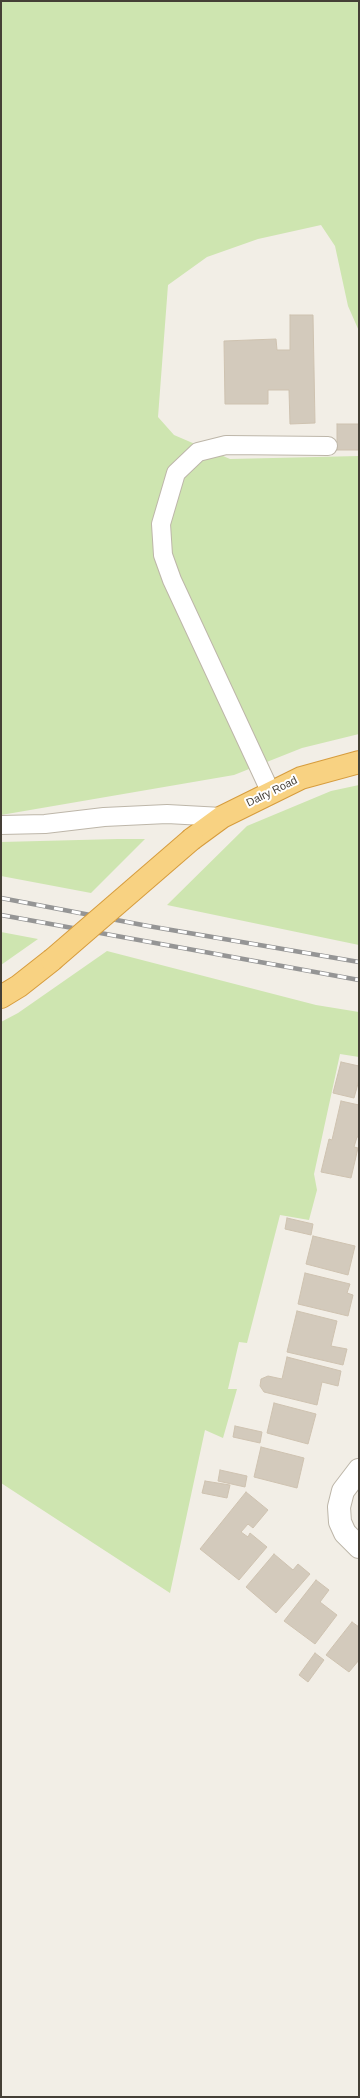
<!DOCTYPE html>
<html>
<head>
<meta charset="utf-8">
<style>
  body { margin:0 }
  #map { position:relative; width:360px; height:2098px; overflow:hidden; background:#f2eee6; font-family:Helvetica,sans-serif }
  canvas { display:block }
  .frame { position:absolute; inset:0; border:2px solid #453f36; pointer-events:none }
</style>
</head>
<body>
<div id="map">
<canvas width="360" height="2098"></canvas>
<div class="frame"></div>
</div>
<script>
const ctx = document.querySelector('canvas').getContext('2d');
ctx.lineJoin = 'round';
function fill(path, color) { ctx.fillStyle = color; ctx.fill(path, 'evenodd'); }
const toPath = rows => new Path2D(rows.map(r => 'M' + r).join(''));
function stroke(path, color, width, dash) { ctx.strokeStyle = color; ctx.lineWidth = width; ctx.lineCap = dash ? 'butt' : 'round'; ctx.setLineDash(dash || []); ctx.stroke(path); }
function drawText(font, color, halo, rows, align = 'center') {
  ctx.font = font + ' Helvetica,sans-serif'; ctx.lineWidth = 4; ctx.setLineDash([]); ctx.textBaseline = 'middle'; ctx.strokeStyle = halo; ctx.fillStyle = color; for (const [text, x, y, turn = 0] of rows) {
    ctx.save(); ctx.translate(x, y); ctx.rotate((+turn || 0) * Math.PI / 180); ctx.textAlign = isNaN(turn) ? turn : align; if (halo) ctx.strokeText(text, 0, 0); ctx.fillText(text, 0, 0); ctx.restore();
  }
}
fill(toPath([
  [1,1,359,1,359,331,348,306,335,246,321,225,258,239,207,257,168,285,158,417,174,435,230,459,359,456,359,734,302,748,234,775,1,815],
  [359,785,359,945,167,905,247,826,331,791],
  [118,839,145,839,91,893,1,876,1,842],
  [1,932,38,939,1,965],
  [107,951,316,1005,359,1012,359,1057,340,1054,314,1174,317,1190,309,1220,280,1215,247,1343,239,1342,228,1389,237,1389,223,1438,205,1430,170,1593,1,1483,1,1022,18,1013]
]), '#cee5b0');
const building = toPath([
  [290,315,313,315,315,423,290,424,289,390,268,390,268,404,225,404,224,341,276,339,277,350,290,350,290,315],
  [337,424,359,424,359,450,337,450,337,424],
  [341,1062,359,1066,359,1080,354,1098,333,1093,341,1062],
  [341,1101,359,1105,359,1137,357,1137,354,1147,358,1148,351,1178,321,1172,329,1139,332,1140,341,1101],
  [287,1218,313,1224,311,1235,285,1229,287,1218],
  [313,1236,355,1246,348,1275,306,1264,313,1236],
  [305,1273,350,1284,347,1293,353,1295,348,1316,298,1304,305,1273],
  [297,1311,337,1321,331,1346,347,1349,343,1365,287,1352,297,1311],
  [287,1357,341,1371,338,1386,322,1382,317,1405,264,1392,260,1386,261,1379,268,1376,282,1379,287,1357],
  [274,1403,316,1414,308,1444,267,1433,274,1403],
  [235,1426,262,1432,260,1443,233,1437,235,1426],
  [261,1447,304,1458,297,1488,254,1477,261,1447],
  [220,1470,247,1476,245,1487,218,1481,220,1470],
  [205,1481,230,1485,227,1498,202,1493,205,1481],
  [246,1492,268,1510,253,1528,248,1524,241,1532,248,1537,250,1533,267,1547,239,1580,200,1549,246,1492],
  [274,1554,293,1570,298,1564,310,1574,276,1613,246,1587,274,1554],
  [316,1580,329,1590,320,1602,337,1615,315,1644,284,1621,316,1580],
  [352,1622,359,1627,359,1660,349,1672,326,1655,352,1622],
  [315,1653,324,1660,308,1682,299,1675,315,1653]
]);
fill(building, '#d3cabc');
stroke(building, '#cec2b0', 1);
const service = toPath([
  [271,793,172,580,163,555,161,524,176,473,198,452,226,445,328,446],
  [1,825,45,824,104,817,167,814,222,817]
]);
const minor = toPath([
  [359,1470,343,1491,339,1507,340,1522,345,1533,359,1547]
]);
const trunk = toPath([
  [192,839,222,817,301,778,359,762],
  [1,997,19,986,52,960]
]);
stroke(service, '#bdb6a9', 20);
stroke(minor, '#bdb6a9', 24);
stroke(trunk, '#d69c3d', 24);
stroke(service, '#fff', 18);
stroke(minor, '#fff', 22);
stroke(trunk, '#f8d282', 22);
const rail = toPath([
  [1,898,148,926,359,962],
  [1,915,359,980]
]);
stroke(rail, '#959595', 4.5);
stroke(rail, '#fff', 3, [9]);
const trunkBridge = toPath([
  [52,960,192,839]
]);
stroke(trunkBridge, '#d69c3d', 24, []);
stroke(trunkBridge, '#f8d282', 22);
drawText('11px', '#453f36', '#fff', [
  ["Dalry Road",272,792,-26]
]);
</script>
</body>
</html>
